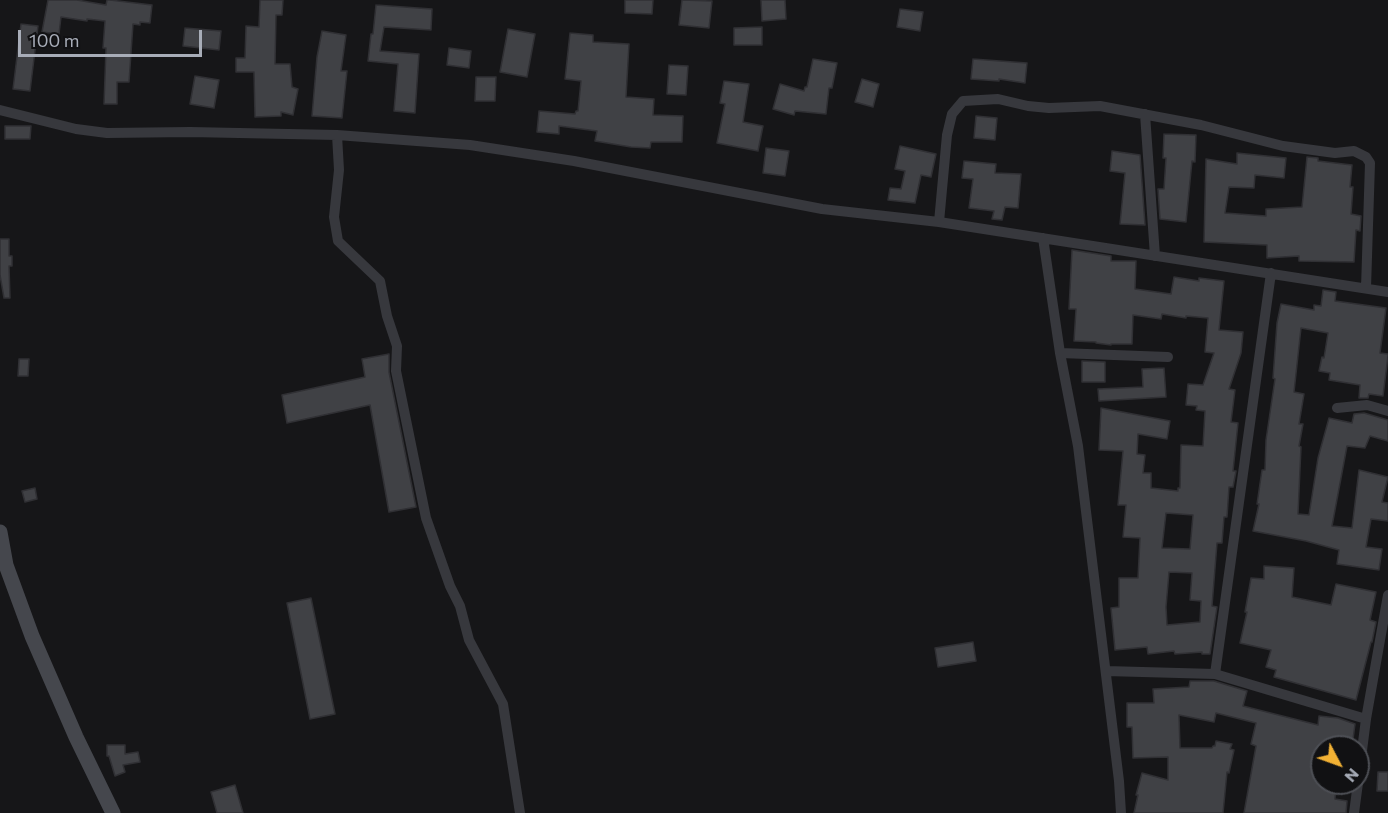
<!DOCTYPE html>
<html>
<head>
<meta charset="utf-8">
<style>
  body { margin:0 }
  #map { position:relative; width:1388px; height:813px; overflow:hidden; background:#161618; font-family:Commissioner,sans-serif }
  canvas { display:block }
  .north { position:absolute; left:1310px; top:735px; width:60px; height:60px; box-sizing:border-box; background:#111113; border:2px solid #4d4f55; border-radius:50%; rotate:131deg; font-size:16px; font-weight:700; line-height:24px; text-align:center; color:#a8adb8 }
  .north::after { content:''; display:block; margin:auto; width:21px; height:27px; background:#f2b134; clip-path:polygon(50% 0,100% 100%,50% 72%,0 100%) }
  .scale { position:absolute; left:18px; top:30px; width:184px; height:27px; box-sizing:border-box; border:3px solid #a8adb8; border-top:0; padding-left:8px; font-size:18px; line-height:21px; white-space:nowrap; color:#a8adb8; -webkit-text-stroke:4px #111113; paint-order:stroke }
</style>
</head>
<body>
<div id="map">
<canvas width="1388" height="813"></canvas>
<div class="north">N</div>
<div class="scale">100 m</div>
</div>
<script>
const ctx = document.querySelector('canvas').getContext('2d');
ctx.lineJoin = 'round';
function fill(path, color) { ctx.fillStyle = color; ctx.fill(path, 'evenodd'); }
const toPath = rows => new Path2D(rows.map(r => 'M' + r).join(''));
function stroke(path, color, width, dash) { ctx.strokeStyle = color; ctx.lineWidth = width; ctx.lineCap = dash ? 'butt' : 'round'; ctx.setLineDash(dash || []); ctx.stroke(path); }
const building = toPath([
  [48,0,77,0,106,5,107,0,110,0,152,5,150,23,140,22,140,25,133,24,129,82,117,82,117,104,104,104,106,48,103,48,105,21,87,19,87,21,61,17,59,34,42,32,48,0],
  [260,0,283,0,282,15,276,15,275,64,290,64,292,87,298,89,293,115,281,112,281,116,255,117,254,72,236,72,236,58,245,58,246,26,259,27,260,0],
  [625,0,653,0,652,14,625,13,625,0],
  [682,0,712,1,709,28,679,25,682,0],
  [761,0,785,0,786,19,762,21,761,0],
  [376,5,432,9,431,30,384,27,380,51,419,54,415,113,394,111,398,64,368,61,371,34,373,34,376,5],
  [900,9,923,12,920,31,897,27,900,9],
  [21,24,38,26,30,91,13,89,21,24],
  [762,27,762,45,734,45,734,28,762,27],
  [185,28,221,31,219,50,183,46,185,28],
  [508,29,535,34,527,77,500,72,508,29],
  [322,31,346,35,341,71,347,71,342,118,312,116,317,57,322,31],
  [570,33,593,35,593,42,629,44,626,97,654,99,653,115,683,116,682,142,651,142,650,148,631,147,595,141,597,131,559,126,559,134,537,132,539,111,575,114,576,111,578,111,581,81,565,79,570,33],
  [449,48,471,51,469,68,447,65,449,48],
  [813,59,837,63,832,88,829,88,826,114,795,111,794,115,773,109,780,84,804,91,805,87,807,87,813,59],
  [973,59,1027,63,1025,83,999,79,999,81,971,79,973,59],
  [669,65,688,66,686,95,667,94,669,65],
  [195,76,219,80,214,108,190,104,195,76],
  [476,77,496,77,495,101,475,101,476,77],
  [862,79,879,84,873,107,855,102,862,79],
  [724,81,749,84,743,122,763,126,758,151,717,143,725,104,720,103,724,81],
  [976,116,997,118,995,140,974,138,976,116],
  [5,126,31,126,30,139,5,139,5,126],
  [1164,134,1196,135,1195,162,1192,161,1186,222,1160,219,1158,189,1164,189,1166,158,1163,158,1164,134],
  [900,146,936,154,931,177,921,175,915,203,888,200,890,188,901,189,905,171,895,169,900,146],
  [766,148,789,151,785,176,763,173,766,148],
  [1112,151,1140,155,1145,225,1120,224,1125,173,1110,171,1112,151],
  [1237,153,1286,158,1284,178,1255,175,1254,188,1229,187,1225,213,1266,216,1266,209,1302,207,1307,157,1318,158,1318,161,1352,165,1350,187,1353,187,1351,214,1361,216,1360,231,1356,230,1354,262,1299,261,1299,256,1267,258,1267,245,1204,242,1206,159,1237,164,1237,153],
  [964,161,996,164,995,173,1021,174,1018,208,1005,207,1002,220,992,219,994,211,969,208,973,179,962,178,964,161],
  [0,239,9,239,9,256,12,256,12,266,9,266,10,298,4,298,0,275,0,239],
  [1072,250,1111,256,1111,261,1136,261,1135,289,1171,294,1174,277,1199,281,1199,278,1224,281,1219,330,1243,332,1241,353,1229,389,1235,390,1231,422,1238,423,1233,471,1236,471,1233,487,1229,487,1227,517,1224,517,1222,543,1217,543,1212,606,1217,607,1210,654,1202,654,1202,652,1175,654,1174,651,1148,654,1147,647,1115,650,1111,608,1119,607,1119,578,1138,578,1140,538,1123,537,1126,505,1118,505,1123,451,1099,450,1101,408,1170,421,1167,439,1138,434,1137,454,1145,455,1143,473,1151,473,1151,488,1178,491,1178,488,1180,488,1181,445,1203,446,1205,411,1196,410,1197,406,1186,405,1188,384,1203,385,1214,353,1205,352,1208,318,1186,316,1186,318,1162,314,1161,319,1133,315,1132,344,1111,344,1111,345,1096,343,1096,342,1074,341,1076,309,1069,309,1072,250],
  [1166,513,1193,515,1190,549,1162,548,1166,513],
  [1169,572,1192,573,1190,600,1201,601,1200,622,1167,625,1166,607,1169,572],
  [1323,290,1336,292,1335,301,1386,308,1380,353,1388,354,1388,356,1383,396,1369,394,1368,398,1359,398,1360,385,1329,380,1330,373,1319,371,1322,357,1324,358,1328,333,1301,328,1294,392,1304,394,1299,424,1303,424,1299,446,1301,447,1298,514,1309,515,1318,458,1329,418,1352,423,1354,414,1364,413,1388,420,1388,441,1370,436,1365,448,1347,446,1332,526,1352,528,1359,470,1388,477,1382,502,1388,503,1388,521,1371,519,1366,547,1382,549,1379,570,1337,564,1339,550,1306,541,1253,531,1259,504,1257,504,1262,470,1265,470,1266,440,1275,379,1273,378,1277,323,1281,304,1314,310,1314,305,1321,306,1323,290],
  [389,354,389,372,416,507,389,512,370,405,287,423,282,395,365,377,362,359,389,354],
  [19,359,29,359,28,376,18,376,19,359],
  [1082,361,1105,362,1105,382,1082,382,1082,361],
  [1164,368,1166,397,1099,401,1098,389,1143,387,1142,369,1164,368],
  [35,488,37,499,25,502,22,491,35,488],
  [1264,566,1294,568,1292,597,1331,605,1336,584,1376,592,1370,620,1376,622,1372,642,1371,642,1356,700,1274,677,1276,670,1266,667,1271,650,1240,643,1247,612,1245,612,1251,578,1264,579,1264,566],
  [311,598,335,714,310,719,287,603,311,598],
  [973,642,976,661,938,667,935,648,973,642],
  [1190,681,1214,681,1247,691,1243,706,1318,725,1319,716,1338,718,1355,724,1352,747,1322,747,1322,783,1336,783,1335,799,1347,801,1346,813,1244,813,1256,746,1251,744,1256,723,1216,713,1214,722,1179,715,1180,748,1212,748,1213,746,1215,746,1216,741,1232,744,1230,749,1234,750,1229,773,1227,772,1223,813,1134,813,1138,795,1136,795,1142,773,1168,780,1168,757,1133,758,1132,727,1127,727,1127,703,1154,703,1153,689,1189,687,1190,681],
  [107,745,125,745,125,754,138,752,140,762,123,765,125,772,115,776,109,756,107,756,107,745],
  [1378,772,1388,772,1388,791,1377,791,1378,772],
  [235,785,243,813,217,813,211,792,235,785]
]);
fill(building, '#404145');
stroke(building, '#303034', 1.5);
stroke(toPath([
  [0,110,76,129,107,133,190,132,337,135,470,145,574,161,822,209,939,222,1388,292],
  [1145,114,1155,256],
  [337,135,339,170,334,217,338,241,380,281,387,316,397,346,396,371,426,518,450,586,460,606,469,640,503,704,520,813],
  [939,222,947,135,952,114,963,101,998,99,1028,106,1049,108,1100,106,1201,125,1283,146,1335,153,1354,151,1366,157,1370,163,1366,288],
  [1043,238,1060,353,1078,446,1119,781,1121,813],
  [1060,353,1168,357],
  [1337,408,1367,405,1388,411],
  [1106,671,1215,674,1366,719],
  [1215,674,1271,273],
  [1358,782,1366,719,1388,595],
  [1354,813,1358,783]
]), '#37383d', 10);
stroke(toPath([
  [0,532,6,565,32,636,76,737,113,813]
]), '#45474d', 15);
</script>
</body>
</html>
